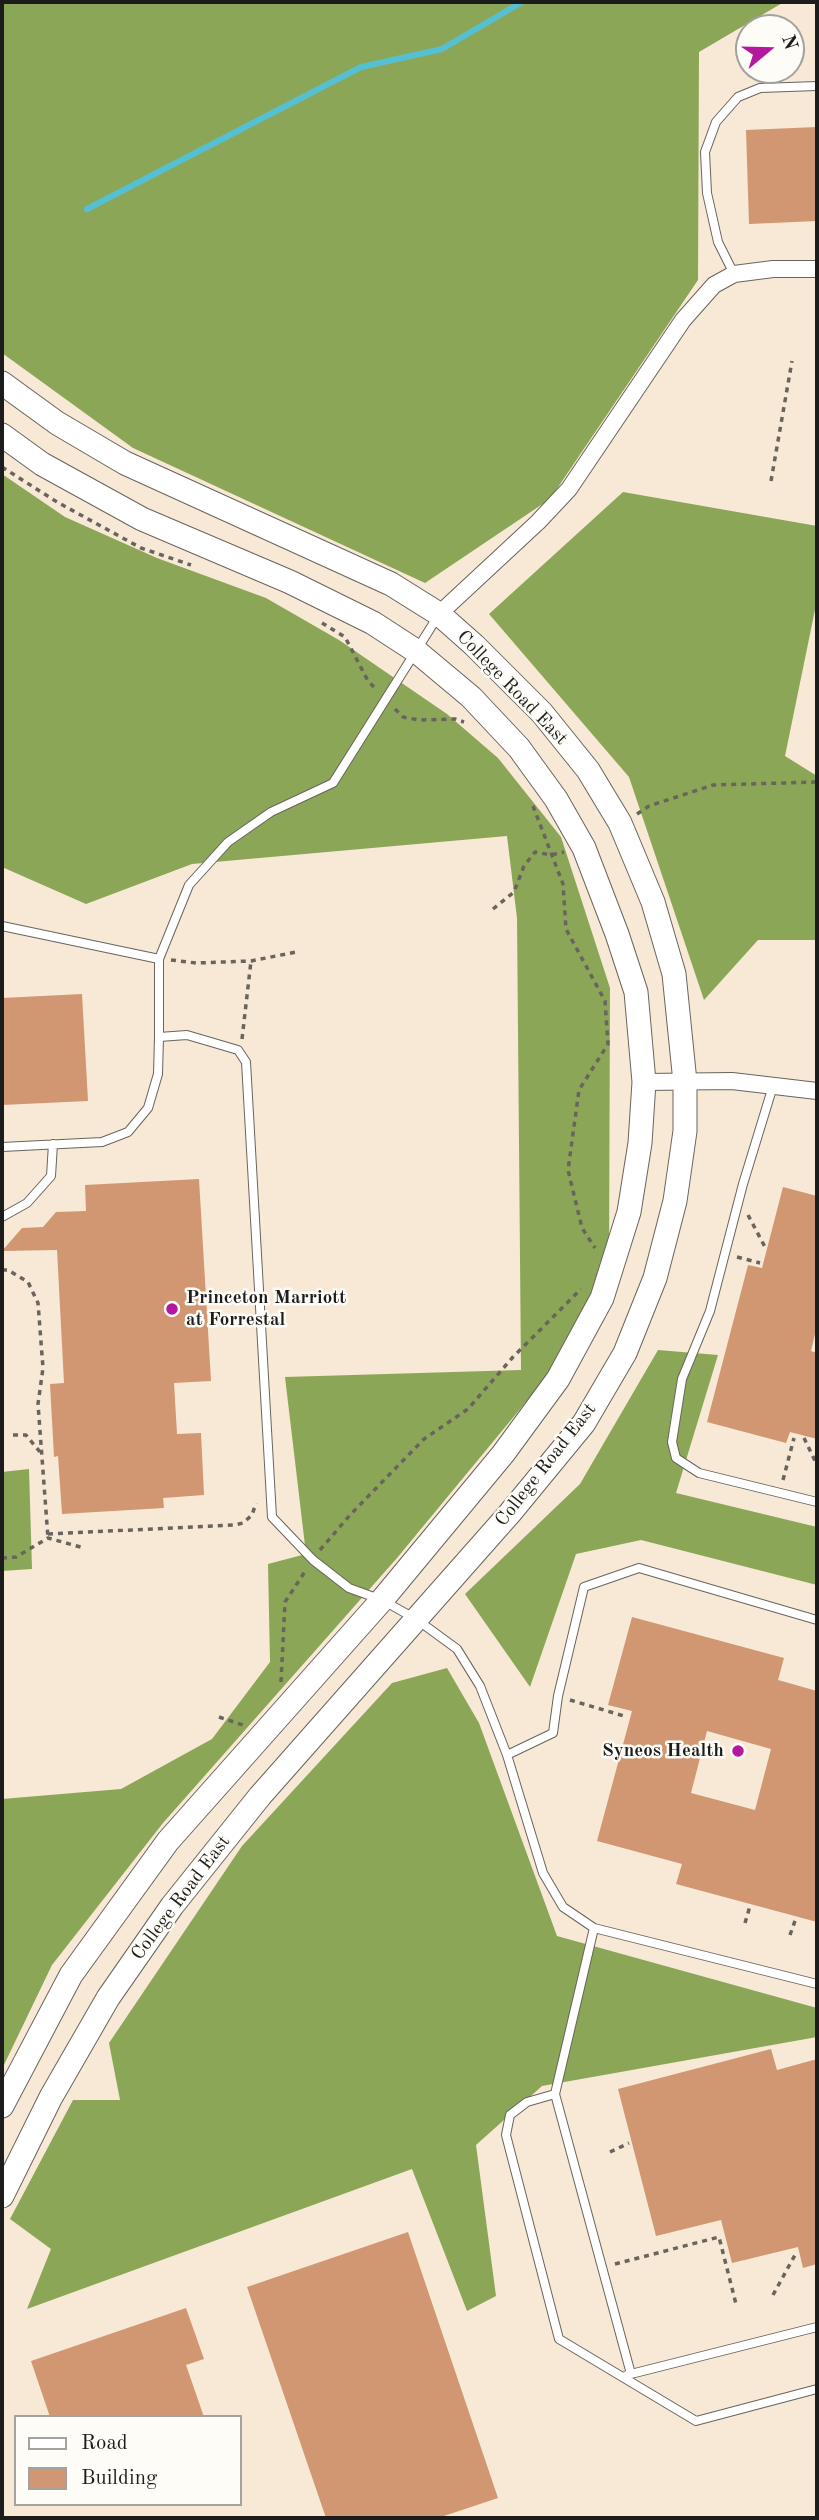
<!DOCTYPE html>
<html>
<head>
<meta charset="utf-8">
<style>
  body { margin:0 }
  #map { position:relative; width:819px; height:2520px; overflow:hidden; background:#f7e9d5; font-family:"Old Standard TT",serif }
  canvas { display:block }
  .frame { position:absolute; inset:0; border:4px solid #1c1c1c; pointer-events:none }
  .legend { position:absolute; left:14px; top:2415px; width:228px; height:91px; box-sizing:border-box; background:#fdfcf7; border:2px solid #a3a29f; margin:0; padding:9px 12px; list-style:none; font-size:21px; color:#1c1c1c }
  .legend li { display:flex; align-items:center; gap:14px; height:35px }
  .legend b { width:35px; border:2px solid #a3a29f }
  .north { position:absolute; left:735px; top:14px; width:70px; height:70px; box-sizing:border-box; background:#fdfcf7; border:2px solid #a3a29f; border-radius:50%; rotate:71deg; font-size:19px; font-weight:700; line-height:28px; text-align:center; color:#1c1c1c }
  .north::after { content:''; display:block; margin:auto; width:24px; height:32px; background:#b5179e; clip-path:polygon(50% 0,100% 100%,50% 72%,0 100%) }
</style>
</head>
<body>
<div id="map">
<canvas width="819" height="2520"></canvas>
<div class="frame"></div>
<ul class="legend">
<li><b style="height:9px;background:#fff"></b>Road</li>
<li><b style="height:19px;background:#d19772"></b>Building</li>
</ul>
<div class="north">N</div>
</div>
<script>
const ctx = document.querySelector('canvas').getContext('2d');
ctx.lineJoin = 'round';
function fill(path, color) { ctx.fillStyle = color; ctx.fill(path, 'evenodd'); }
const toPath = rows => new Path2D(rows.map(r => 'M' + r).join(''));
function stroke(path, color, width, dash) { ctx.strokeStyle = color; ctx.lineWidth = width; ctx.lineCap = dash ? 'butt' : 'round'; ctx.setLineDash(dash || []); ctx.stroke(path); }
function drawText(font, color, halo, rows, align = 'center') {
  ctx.font = font + ' "Old Standard TT",serif'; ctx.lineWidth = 5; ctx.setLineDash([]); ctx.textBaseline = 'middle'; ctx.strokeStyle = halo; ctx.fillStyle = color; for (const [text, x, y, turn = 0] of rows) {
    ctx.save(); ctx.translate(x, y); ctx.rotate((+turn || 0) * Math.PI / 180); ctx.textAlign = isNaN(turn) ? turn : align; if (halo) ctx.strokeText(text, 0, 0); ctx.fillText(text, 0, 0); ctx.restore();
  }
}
fill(toPath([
  [2,2,784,2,699,52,698,280,550,499,425,583,133,448,2,353],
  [2,474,65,517,157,558,266,598,339,640,447,714,498,758,561,837,610,988,609,1263,549,1374,397,1558,163,1823,52,1965,2,2069,2,1799,121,1789,212,1739,270,1662,268,1564,306,1554,285,1377,521,1370,517,918,507,836,192,864,86,904,2,867],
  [623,492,817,526,817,600,785,756,817,776,817,935,815,940,758,940,704,1000,629,777,489,614],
  [658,1350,718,1355,676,1493,817,1527,817,1585,641,1540,576,1554,530,1687,465,1594,580,1484],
  [29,1469,32,1569,2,1571,2,1472],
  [447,1668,479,1723,557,1936,817,2008,817,2037,542,2086,476,2145,496,2296,467,2311,412,2169,27,2309,51,2249,10,2219,73,2100,120,2100,109,2043,242,1846,392,1683]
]), '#8ca657');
stroke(toPath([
  [87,209,361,67,442,49,522,2]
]), '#56c0d3', 6);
fill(toPath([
  [817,127,817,221,749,224,746,130],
  [82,994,88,1101,2,1105,2,998],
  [199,1179,211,1381,174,1383,177,1434,201,1433,204,1495,163,1498,164,1508,62,1514,58,1456,54,1457,50,1384,64,1383,57,1250,2,1251,22,1228,43,1227,56,1212,86,1211,85,1185],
  [783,1187,817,1196,817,1326,811,1351,817,1353,817,1439,790,1432,786,1443,707,1422,748,1265,762,1268],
  [632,1617,784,1658,778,1680,817,1691,817,1922,676,1884,682,1864,597,1841,632,1711,608,1705],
  [707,1731,771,1749,755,1810,691,1793],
  [771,2049,777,2070,817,2059,817,2264,803,2268,798,2247,732,2263,721,2220,656,2236,618,2089],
  [408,2232,498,2498,438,2518,326,2518,247,2287],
  [186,2308,204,2359,186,2365,204,2417,50,2417,31,2361]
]), '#d19772');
const lane = toPath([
  [734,274,718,242,707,193,705,152,716,122,738,97,760,88,817,86],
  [438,616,333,783,271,812,228,842,189,885,159,959,159,1037,187,1035,238,1050,246,1062,272,1517,313,1560,349,1588,382,1600,416,1619,457,1649,480,1686,507,1755,543,1873,563,1907,594,1928,817,1984],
  [2,926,159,959],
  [773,1086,743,1184,710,1311,682,1379,672,1442,676,1458,699,1473,817,1502],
  [2,1147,102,1142,128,1132,148,1108,158,1074,159,1037],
  [2,1217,27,1203,51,1176,53,1144],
  [507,1755,553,1733,558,1696,584,1587,639,1568,817,1620],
  [594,1928,555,2094,527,2102,510,2115,506,2135,559,2339,696,2421,817,2389],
  [555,2094,631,2374],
  [627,2375,817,2327]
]);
const street = toPath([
  [439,614,538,522,569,489,683,320,714,285,734,274,773,269,817,269],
  [644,1082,732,1081,817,1091]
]);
const secondary = toPath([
  [2,383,57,423,125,463,391,584,439,614,474,645,542,713,588,770,620,823,653,902,674,974,685,1082,685,1131,675,1201,655,1278,625,1353,584,1423,510,1513,260,1796,172,1906,108,1998,51,2097,2,2196],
  [2,435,42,464,142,519,290,582,373,623,416,651,471,697,519,748,556,799,584,848,617,934,636,992,644,1082,640,1143,629,1212,602,1298,558,1379,503,1454,382,1600,168,1841,71,1975,2,2106]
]);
stroke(lane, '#69645d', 10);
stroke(street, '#69645d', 18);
stroke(secondary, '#69645d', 25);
stroke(toPath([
  [2,467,57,502,141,548,191,565],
  [771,481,792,361],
  [322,623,345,637,368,681,375,688],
  [395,709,403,717,419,720,455,719,464,722],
  [533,806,563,884,566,929,605,1001,608,1044,579,1090,568,1170,582,1228,595,1248],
  [637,814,649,806,713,785,817,782],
  [493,909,514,892,524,866,535,852,551,855,564,852],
  [171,960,196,963,251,961,296,952],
  [242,1039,251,961],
  [748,1215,765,1247],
  [737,1257,760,1263],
  [2,1270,8,1270,28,1282,38,1303,43,1368,38,1404,48,1538],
  [13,1435,26,1435,40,1452],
  [804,1438,817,1465],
  [783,1480,794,1438],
  [48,1534,234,1525,243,1523,252,1515,256,1503],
  [320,1550,350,1515,424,1439,468,1409,513,1357,581,1289],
  [2,1558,16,1557,48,1538,84,1548],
  [281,1682,285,1602,306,1570],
  [570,1700,624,1716],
  [219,1717,243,1725],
  [745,1923,750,1906],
  [790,1935,796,1918],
  [610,2152,629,2143],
  [615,2264,719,2237,736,2304],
  [773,2295,795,2255]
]), '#69645d', 3.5, [5, 5]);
stroke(lane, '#fff', 8);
stroke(street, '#fff', 16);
stroke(secondary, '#fff', 23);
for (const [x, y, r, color] of [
  [172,1309,7,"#b5179e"],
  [738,1751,7,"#b5179e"]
]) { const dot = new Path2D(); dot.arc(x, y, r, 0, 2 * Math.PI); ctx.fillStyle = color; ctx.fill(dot); stroke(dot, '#fdfcf7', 2.5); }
drawText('19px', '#1c1c1c', '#fdfcf7', [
  ["College Road East",512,688,46],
  ["College Road East",546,1465,-52],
  ["College Road East",181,1898,-53]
]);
drawText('bold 19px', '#1c1c1c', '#fdfcf7', [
  ["Princeton Marriott",186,1298],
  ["at Forrestal",186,1320],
  ["Syneos Health",724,1751,"right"]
], 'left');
</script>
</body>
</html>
